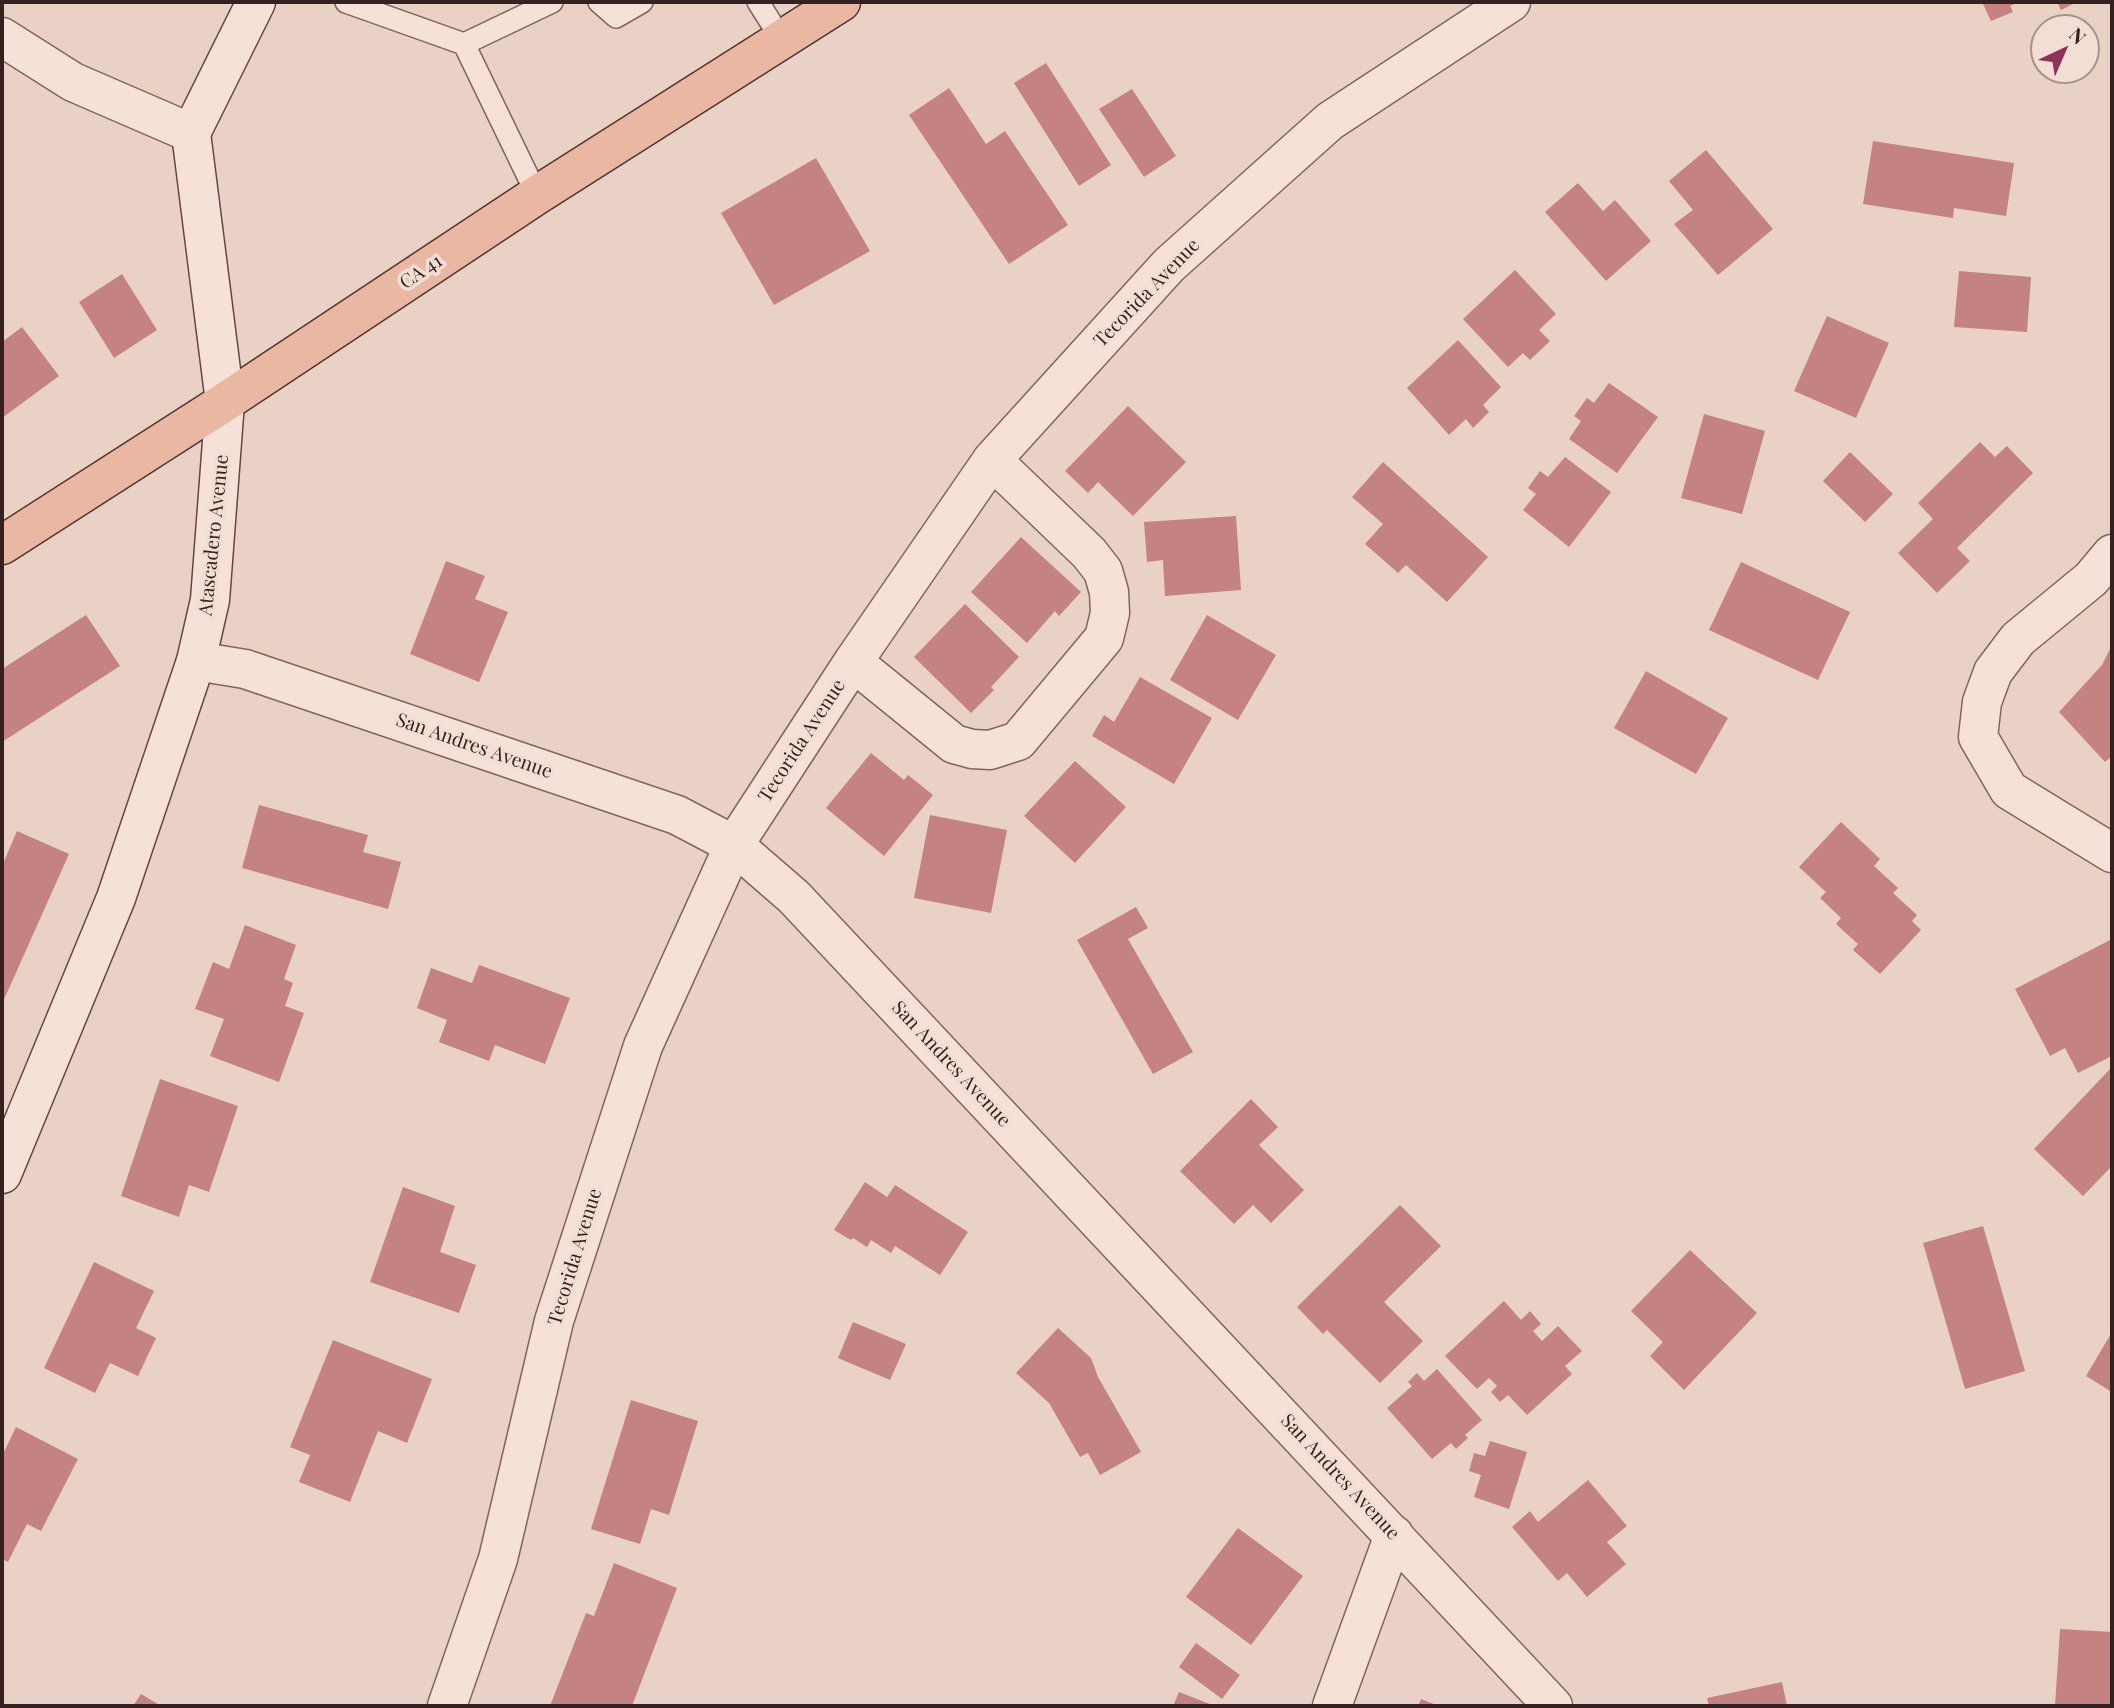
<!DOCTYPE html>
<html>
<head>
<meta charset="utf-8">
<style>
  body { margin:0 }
  #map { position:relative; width:2114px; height:1708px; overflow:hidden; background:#ead1c6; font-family:"Playfair Display",serif }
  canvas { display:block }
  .frame { position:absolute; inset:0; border:4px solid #352220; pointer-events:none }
  .north { position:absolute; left:2030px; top:14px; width:70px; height:70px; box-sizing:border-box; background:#f2ded5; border:2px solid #a6938d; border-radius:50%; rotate:44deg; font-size:19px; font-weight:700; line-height:28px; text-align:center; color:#352220 }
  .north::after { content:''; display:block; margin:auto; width:24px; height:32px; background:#8c3456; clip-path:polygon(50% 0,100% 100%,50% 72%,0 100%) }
</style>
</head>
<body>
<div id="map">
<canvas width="2114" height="1708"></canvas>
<div class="frame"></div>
<div class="north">N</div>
</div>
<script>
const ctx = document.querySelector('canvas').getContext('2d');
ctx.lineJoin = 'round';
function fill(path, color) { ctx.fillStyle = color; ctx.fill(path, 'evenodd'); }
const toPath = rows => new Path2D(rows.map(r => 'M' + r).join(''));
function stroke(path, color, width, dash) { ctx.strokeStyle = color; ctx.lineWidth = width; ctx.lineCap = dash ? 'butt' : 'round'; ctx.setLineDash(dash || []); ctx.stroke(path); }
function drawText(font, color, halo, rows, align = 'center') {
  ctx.font = font + ' "Playfair Display",serif'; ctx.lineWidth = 7; ctx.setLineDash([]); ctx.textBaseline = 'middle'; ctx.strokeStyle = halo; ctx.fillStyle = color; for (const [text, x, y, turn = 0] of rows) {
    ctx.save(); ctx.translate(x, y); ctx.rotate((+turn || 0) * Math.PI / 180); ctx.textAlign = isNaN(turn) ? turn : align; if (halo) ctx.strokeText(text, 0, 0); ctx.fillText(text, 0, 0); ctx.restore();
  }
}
fill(toPath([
  [1982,2,2020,2,2010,6,2013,12,1991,21],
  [2057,2,2077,2,2061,10],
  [1046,63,1111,165,1079,186,1014,83],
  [949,88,986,144,1005,131,1068,225,1009,264,909,115],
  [1132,89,1176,156,1144,177,1099,109],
  [1873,141,2014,163,2006,216,1954,208,1953,218,1863,204],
  [1706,150,1773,229,1718,275,1674,224,1693,210,1669,181],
  [816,158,870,251,774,305,721,213],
  [1578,183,1603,211,1615,200,1651,241,1606,281,1545,212],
  [1515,270,1556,314,1539,330,1550,341,1530,360,1523,353,1508,367,1463,319],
  [1959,271,2031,277,2027,332,1954,327],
  [122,274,157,330,114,358,79,302],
  [1827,316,1889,343,1856,418,1794,391],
  [22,327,59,376,2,418,2,342],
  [1458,340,1501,387,1483,405,1489,412,1473,428,1466,419,1449,435,1407,388],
  [1609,383,1658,417,1617,473,1569,439,1581,421,1574,416,1587,398,1594,403],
  [1128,406,1186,462,1133,516,1098,482,1088,493,1065,471],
  [1704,414,1765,431,1742,514,1681,498],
  [1980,442,1995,457,2007,446,2033,473,1957,548,1970,561,1937,593,1898,553,1933,519,1918,503],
  [1850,452,1893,494,1865,522,1823,481],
  [1565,457,1611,492,1569,547,1523,510,1536,494,1528,488,1540,471,1548,477],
  [1383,462,1488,557,1447,602,1406,565,1398,573,1365,544,1383,524,1352,497],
  [1236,516,1241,590,1165,596,1163,560,1147,562,1144,522],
  [1021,537,1081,592,1059,616,1055,611,1027,643,971,592],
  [446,561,485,576,475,599,508,612,479,682,410,654],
  [1741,562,1850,612,1818,680,1709,630],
  [965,604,1019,657,991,687,994,690,971,713,914,657],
  [86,615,120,666,2,742,2,669],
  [1207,615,1276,655,1238,720,1170,680],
  [2112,645,2112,756,2105,762,2059,712,2102,665],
  [1646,671,1728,718,1696,774,1614,728],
  [1140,677,1212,718,1174,784,1092,736,1104,715,1114,722],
  [871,753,904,780,908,775,933,795,884,856,826,808],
  [1075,761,1126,807,1075,863,1024,816],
  [259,805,368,835,363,852,401,862,388,909,242,868],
  [930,815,1007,830,991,913,914,898],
  [1841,822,1880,859,1874,866,1898,888,1893,893,1917,915,1912,921,1921,930,1880,974,1853,950,1858,944,1836,924,1841,918,1820,898,1826,892,1799,867],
  [17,831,69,854,2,1004,2,866],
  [1136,907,1148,928,1128,939,1193,1052,1153,1074,1077,940],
  [245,925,296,945,284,979,293,983,285,1006,304,1013,279,1082,210,1056,224,1019,195,1009,213,962,229,969],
  [2112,939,2112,1056,2078,1073,2065,1048,2050,1056,2015,989],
  [479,965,570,998,545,1064,495,1045,489,1061,439,1042,447,1020,417,1008,431,968,472,983],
  [2112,1067,2112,1166,2083,1196,2034,1149],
  [160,1079,238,1106,209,1192,189,1185,179,1217,121,1196],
  [1251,1099,1278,1127,1259,1145,1304,1190,1271,1223,1253,1205,1234,1224,1180,1171],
  [865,1182,887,1197,895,1185,968,1232,940,1275,895,1246,891,1253,871,1240,867,1247,853,1238,851,1240,834,1230],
  [403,1187,455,1206,440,1252,476,1265,459,1313,370,1282],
  [1400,1205,1441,1246,1384,1302,1423,1341,1380,1383,1327,1330,1323,1334,1297,1307],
  [1983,1226,2025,1371,1965,1389,1923,1243],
  [1690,1250,1757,1313,1684,1390,1650,1356,1663,1342,1631,1311],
  [94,1262,154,1291,136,1328,156,1338,138,1376,110,1363,95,1393,44,1368],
  [1504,1301,1521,1320,1530,1311,1541,1324,1533,1331,1542,1341,1558,1326,1582,1351,1565,1366,1572,1374,1527,1415,1508,1395,1500,1402,1491,1392,1497,1386,1489,1378,1477,1389,1445,1356],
  [853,1322,906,1344,890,1380,838,1358],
  [1058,1328,1091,1358,1098,1377,1141,1452,1100,1475,1088,1453,1080,1457,1049,1403,1016,1373],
  [2112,1332,2112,1392,2086,1376],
  [333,1340,432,1379,407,1443,378,1431,350,1502,299,1482,310,1455,290,1447],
  [1437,1369,1482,1420,1465,1435,1468,1438,1456,1449,1451,1443,1432,1459,1387,1408,1412,1386,1408,1382,1417,1373,1424,1381],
  [631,1400,698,1421,669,1515,651,1509,640,1544,591,1529],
  [16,1427,78,1459,41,1531,27,1524,8,1562,2,1559,2,1456],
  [1490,1441,1527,1452,1509,1509,1474,1497,1481,1475,1469,1471,1474,1453,1485,1456],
  [1588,1480,1627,1526,1607,1542,1626,1564,1587,1597,1567,1573,1558,1581,1512,1527,1530,1511,1538,1522],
  [1238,1528,1303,1576,1251,1645,1186,1597],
  [614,1563,677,1588,632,1706,550,1706,586,1613,594,1616],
  [2060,1629,2112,1632,2112,1706,2055,1706],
  [1196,1643,1240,1675,1222,1699,1179,1667],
  [1782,1682,1787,1706,1709,1706,1707,1698],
  [1179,1692,1215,1706,1173,1706],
  [141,1694,161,1706,133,1706],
  [1421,1699,1439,1706,1418,1706]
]), '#c48280');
const lane = toPath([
  [346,2,464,44],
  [599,2,616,17,642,2],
  [758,2,782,40],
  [537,195,464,44,552,2]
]);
const street = toPath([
  [2,37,73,82,191,133],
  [2112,554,2091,579,2018,639,1993,672,1982,702,1978,737,2009,790,2112,853],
  [196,661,245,669,677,815,734,845,794,897,1553,1706],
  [853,662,954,744,972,749,990,750,1018,741,1104,638,1110,613,1109,592,1103,571,1089,553,992,460],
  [447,1706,498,1559,554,1321,643,1046,734,845,853,662,992,460,1169,265,1330,121,1511,2],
  [1332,1706,1394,1535]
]);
const secondary = toPath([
  [2,1174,116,898,196,661,210,600,225,402,191,133,256,2]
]);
const primary = toPath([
  [2,545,225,402,537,195,841,2]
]);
stroke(lane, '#83635e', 24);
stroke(street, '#83635e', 41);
stroke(secondary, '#654541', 41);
stroke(primary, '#513431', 41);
stroke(lane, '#f5e1d8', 21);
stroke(street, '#f5e1d8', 38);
stroke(secondary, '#f5e1d8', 38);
stroke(primary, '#e9b7a2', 38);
drawText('19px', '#352220', '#f2ded5', [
  ["CA 41",421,272,-34],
  ["Tecorida Avenue",1147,293,-46],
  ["Atascadero Avenue",214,535,-84],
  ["Tecorida Avenue",802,741,-57],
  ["San Andres Avenue",474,746,19],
  ["San Andres Avenue",951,1064,47],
  ["Tecorida Avenue",575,1257,-73],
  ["San Andres Avenue",1340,1477,47]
]);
</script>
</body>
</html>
